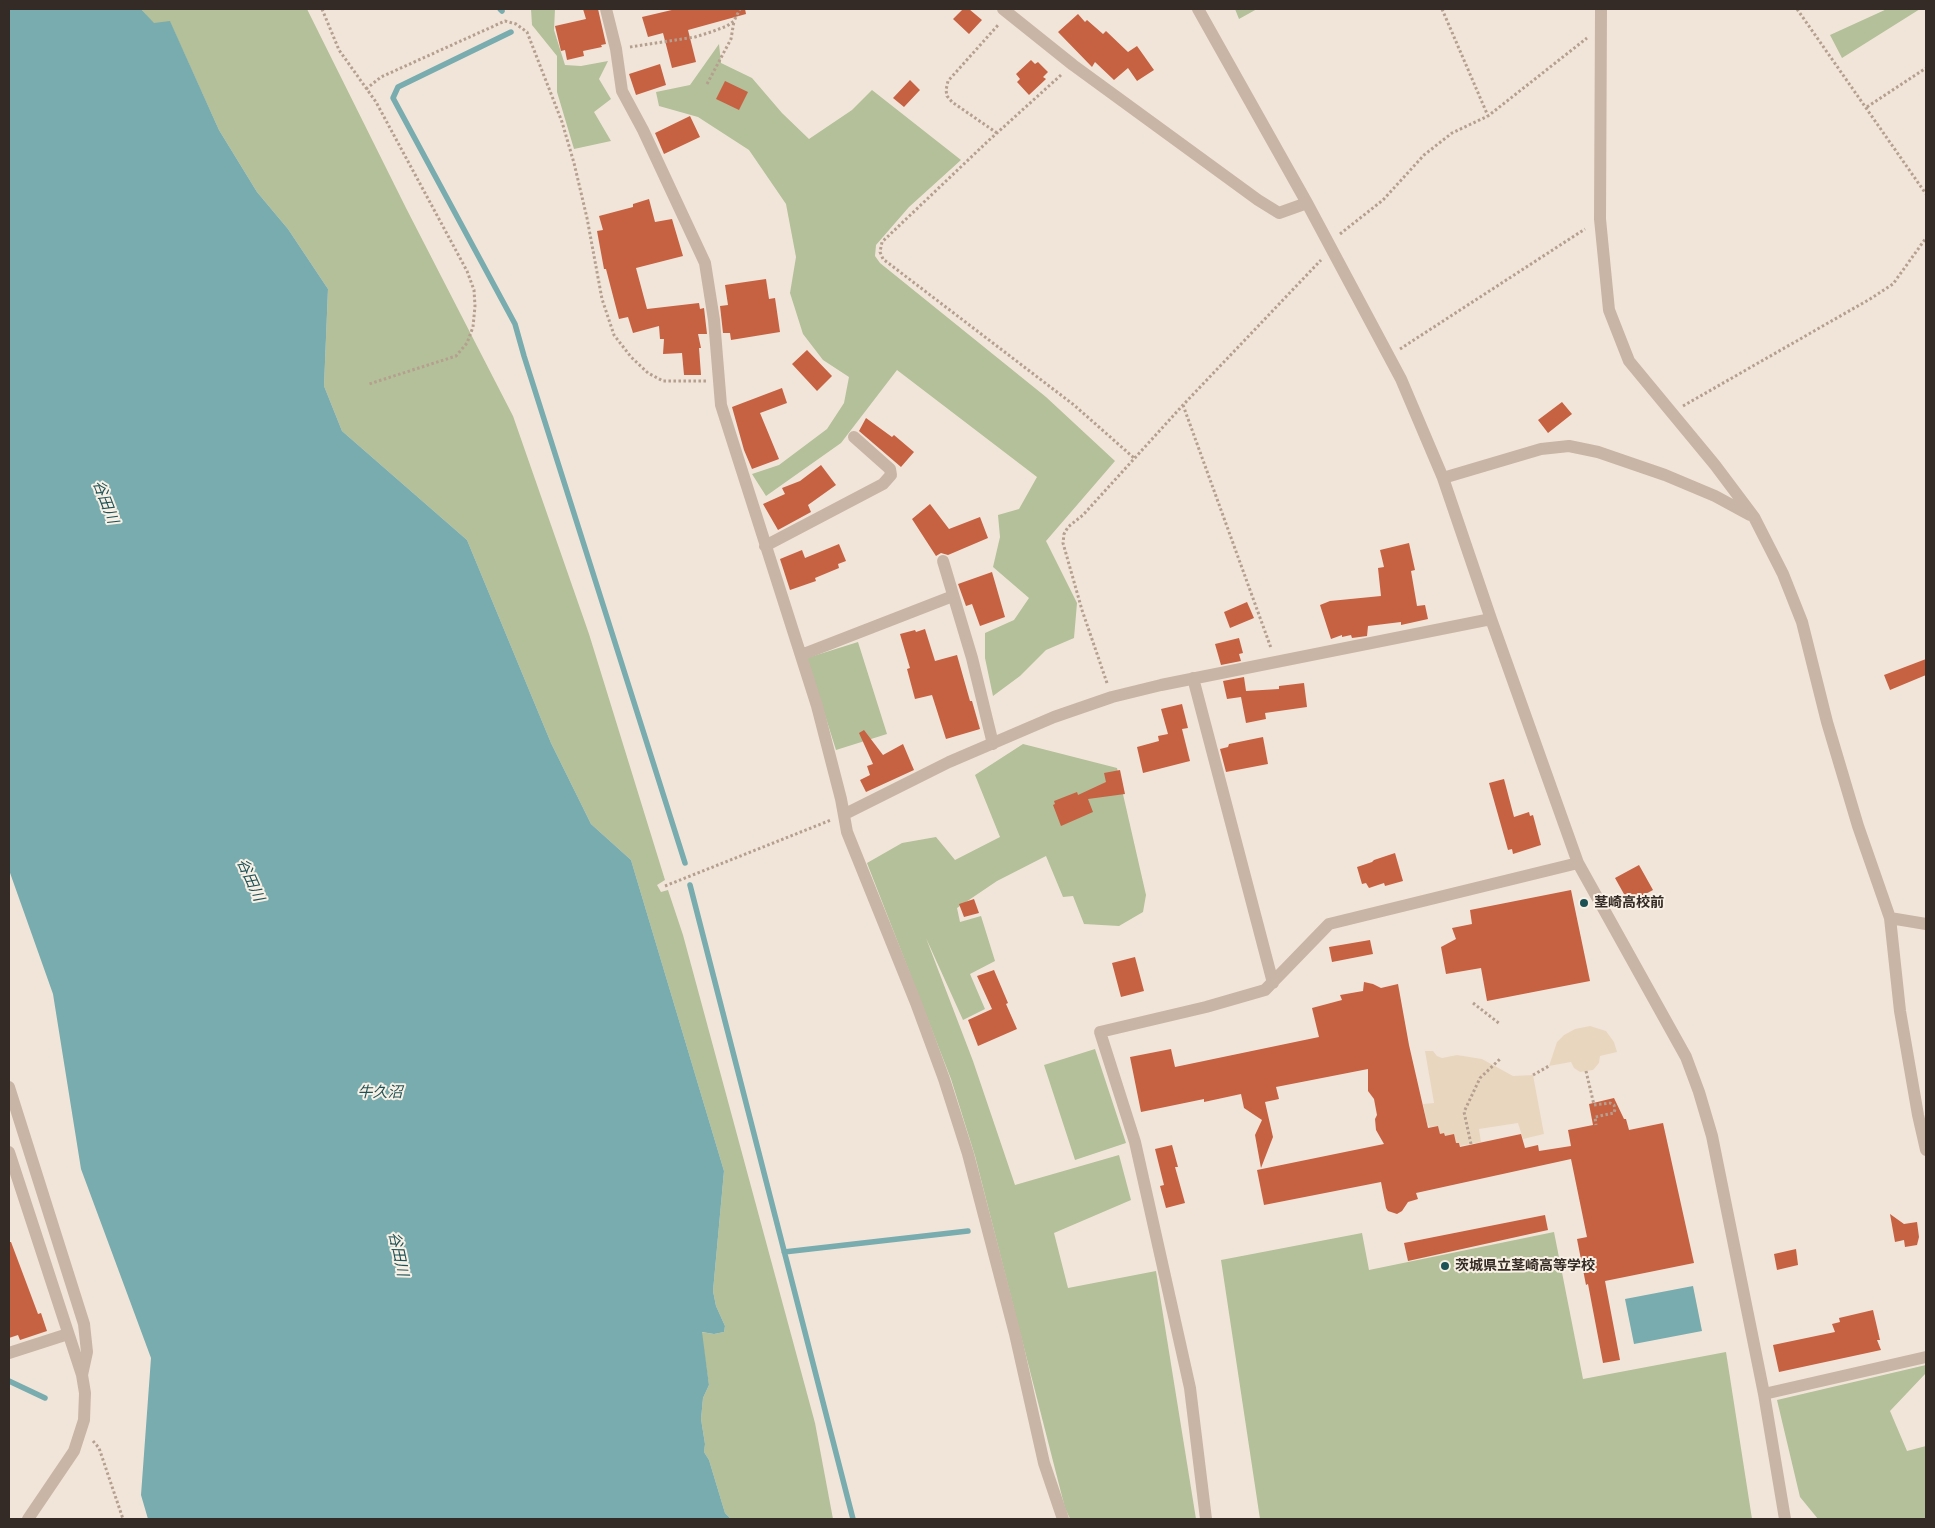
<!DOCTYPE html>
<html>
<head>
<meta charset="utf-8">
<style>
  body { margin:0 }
  #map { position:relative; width:1935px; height:1528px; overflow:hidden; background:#f1e5d9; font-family:"PT Sans Narrow",sans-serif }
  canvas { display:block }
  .frame { position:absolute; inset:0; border:10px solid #352b26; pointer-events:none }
</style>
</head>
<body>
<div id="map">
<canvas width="1935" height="1528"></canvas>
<div class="frame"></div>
</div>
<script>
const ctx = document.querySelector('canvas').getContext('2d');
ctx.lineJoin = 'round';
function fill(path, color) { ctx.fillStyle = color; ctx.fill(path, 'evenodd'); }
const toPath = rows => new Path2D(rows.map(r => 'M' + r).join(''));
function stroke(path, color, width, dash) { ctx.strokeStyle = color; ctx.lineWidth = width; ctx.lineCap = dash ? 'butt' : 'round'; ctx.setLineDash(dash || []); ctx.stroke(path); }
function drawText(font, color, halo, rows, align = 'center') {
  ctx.font = font + ' "PT Sans Narrow","Noto Sans JP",sans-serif'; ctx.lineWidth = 4; ctx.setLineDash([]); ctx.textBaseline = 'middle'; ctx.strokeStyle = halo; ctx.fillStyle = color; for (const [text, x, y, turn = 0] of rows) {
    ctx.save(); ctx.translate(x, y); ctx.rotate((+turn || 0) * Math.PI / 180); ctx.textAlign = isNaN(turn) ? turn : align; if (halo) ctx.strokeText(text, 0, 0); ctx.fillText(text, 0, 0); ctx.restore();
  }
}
fill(toPath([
  [141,9,307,9,406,208,513,416,589,634,665,880,657,885,661,892,668,890,683,935,815,1423,833,1519,731,1519,725,1513,709,1460,704,1452,705,1444,701,1419,703,1398,709,1385,701,1332,714,1334,724,1332,725,1326,716,1306,713,1291,724,1171,631,860,591,824,551,743,467,540,342,431,324,386,328,289,288,229,257,192,219,130,170,22,154,24],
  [531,9,555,9,554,30,565,65,581,66,608,61,599,79,611,99,594,112,611,141,574,149,557,92,557,56,532,25],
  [1235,9,1257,9,1239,19],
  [1887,9,1920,9,1842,58,1830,35],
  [719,44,721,63,752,78,782,113,809,139,852,110,872,90,961,160,909,207,876,245,875,256,880,263,1046,397,1115,461,1046,541,1077,603,1074,638,1046,650,1020,676,993,696,985,658,985,633,1014,620,1029,598,993,567,1000,537,998,515,1019,509,1037,477,897,370,841,443,766,496,752,474,779,465,827,429,844,403,849,377,823,360,803,334,790,293,796,257,786,204,749,150,698,117,659,106,656,92,690,85],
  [858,642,887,734,836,750,807,658],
  [1023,744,1117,768,1146,895,1143,912,1119,926,1084,924,1073,896,1063,897,1046,856,997,881,957,908,960,922,981,916,995,961,970,974,985,1009,963,1020,926,938,973,1061,1015,1185,1119,1155,1131,1200,1054,1233,1068,1288,1156,1271,1196,1519,1070,1519,1065,1508,975,1156,951,1079,867,863,902,843,936,837,955,860,1000,837,975,775],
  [1095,1049,1126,1143,1075,1160,1044,1065],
  [1554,1232,1583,1379,1726,1352,1752,1519,1260,1519,1221,1260,1362,1233,1369,1270],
  [1926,1365,1926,1373,1890,1411,1907,1451,1926,1446,1926,1519,1818,1519,1800,1497,1777,1400]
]), '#b3c099');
fill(toPath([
  [1590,1026,1606,1031,1614,1042,1617,1052,1600,1056,1599,1063,1593,1070,1580,1072,1574,1068,1571,1062,1549,1066,1557,1042,1564,1035,1575,1029],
  [1425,1051,1433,1051,1437,1056,1442,1058,1457,1055,1482,1059,1513,1076,1533,1075,1544,1134,1523,1139,1518,1123,1479,1129,1481,1142,1460,1146,1459,1143,1456,1143,1440,1134,1438,1126,1430,1127,1427,1124,1423,1104,1434,1103]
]), '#e9d6bf');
fill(toPath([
  [9,9,141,9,154,23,170,21,219,130,257,192,288,229,328,289,324,386,342,431,467,540,551,743,591,824,631,860,724,1171,713,1291,716,1306,725,1326,724,1332,714,1334,702,1332,709,1385,703,1398,701,1419,705,1444,704,1452,709,1460,725,1513,731,1519,148,1519,141,1495,151,1358,81,1169,53,994,9,870],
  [1693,1286,1702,1331,1634,1344,1625,1299]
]), '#78acae');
stroke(toPath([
  [500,9,502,11],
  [511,32,398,87,393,98,515,324,524,356,685,863],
  [690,885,853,1519],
  [784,1252,968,1231],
  [9,1381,45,1398]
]), '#78acae', 5.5);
fill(toPath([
  [583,9,598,9,606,44,601,45,602,47,583,51,584,56,567,60,565,50,561,51,555,26,586,19],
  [676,9,745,9,746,14,688,30,696,62,672,68,663,33,648,37,642,17],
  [963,9,969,9,982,20,969,34,953,19],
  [1078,14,1085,22,1087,20,1103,34,1106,31,1128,52,1137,46,1154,70,1137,81,1128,68,1114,80,1095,62,1092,67,1058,32],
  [1031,60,1035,64,1038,62,1048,72,1043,77,1046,79,1029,95,1017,82,1020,79,1016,74],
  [660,64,666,85,636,95,629,74],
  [910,80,920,90,904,107,893,98],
  [725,81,748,92,739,110,716,99],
  [690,116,700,137,664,154,655,133],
  [649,199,655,222,672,219,683,256,636,268,647,309,699,303,700,309,704,308,707,334,698,334,701,348,699,348,701,375,684,375,682,353,663,354,664,339,660,339,659,326,633,333,628,317,619,319,606,269,604,269,597,231,603,230,599,216,633,207,633,204],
  [766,279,769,299,775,298,780,332,731,340,730,333,723,333,720,306,728,305,725,285],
  [807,350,832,376,817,391,792,364],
  [782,388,787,403,760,413,779,459,752,469,744,450,732,407],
  [1562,402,1572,414,1548,433,1538,420],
  [866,418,892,437,894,435,914,452,901,467,859,431],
  [821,465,836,485,808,505,811,512,778,530,763,504,785,494,782,488,800,481],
  [930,504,949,529,980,517,988,538,948,555,941,553,936,556,912,519],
  [1409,543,1415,570,1411,571,1417,606,1425,605,1428,619,1401,625,1401,622,1368,626,1367,636,1352,638,1351,635,1342,637,1342,635,1331,639,1320,605,1330,601,1381,596,1378,568,1384,567,1380,550],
  [839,544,846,561,838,564,839,568,815,578,816,581,790,590,780,559,802,550,805,558],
  [992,572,1005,617,980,626,972,604,966,606,958,584],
  [1247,602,1254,618,1230,628,1224,612],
  [925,629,935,661,957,655,970,701,972,701,980,729,946,739,932,695,915,699,907,669,910,668,900,634,915,630,916,632],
  [1239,638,1243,653,1239,654,1241,661,1221,665,1215,644],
  [1926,659,1926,675,1890,690,1884,675],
  [1244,677,1246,691,1279,689,1279,686,1304,683,1307,707,1265,713,1266,719,1246,723,1241,697,1227,699,1223,681],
  [1182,704,1188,728,1182,729,1190,761,1143,773,1137,747,1159,741,1158,736,1168,734,1161,709],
  [864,730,883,755,903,744,914,770,866,792,860,780,870,775,867,766,873,764,859,733],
  [1263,737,1268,764,1226,772,1220,749,1228,747,1229,744],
  [1120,770,1125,794,1088,799,1093,812,1061,826,1053,805,1055,804,1054,801,1077,792,1078,795,1106,782,1104,773],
  [1504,779,1514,817,1529,812,1530,816,1533,815,1541,845,1513,854,1512,849,1508,850,1489,783],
  [1395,853,1403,881,1385,886,1384,883,1369,888,1366,883,1362,884,1357,867,1372,862,1374,860],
  [1639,865,1653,890,1629,903,1615,878],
  [1571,890,1590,981,1487,1001,1481,968,1446,974,1441,947,1456,939,1452,928,1472,924,1470,910],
  [974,899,979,913,964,917,959,904],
  [1370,940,1373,954,1332,962,1329,947],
  [1135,957,1144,991,1121,997,1112,963],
  [994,970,1008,1003,1006,1004,1017,1029,978,1046,968,1020,992,1009,977,976],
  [1364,982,1373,984,1381,988,1398,984,1409,1045,1428,1128,1438,1126,1440,1134,1444,1133,1445,1136,1454,1134,1456,1143,1459,1143,1460,1147,1521,1134,1525,1148,1538,1145,1539,1151,1571,1146,1568,1130,1593,1125,1589,1104,1614,1098,1624,1119,1626,1119,1629,1130,1663,1123,1694,1263,1605,1281,1620,1360,1603,1363,1588,1284,1586,1285,1577,1239,1587,1237,1571,1159,1416,1193,1418,1199,1408,1202,1402,1211,1397,1214,1388,1211,1386,1208,1381,1182,1264,1205,1257,1170,1384,1144,1376,1130,1375,1119,1377,1115,1374,1099,1368,1091,1368,1069,1276,1087,1279,1099,1265,1102,1273,1137,1261,1168,1255,1135,1262,1120,1244,1108,1241,1094,1204,1102,1204,1099,1141,1112,1130,1057,1171,1049,1175,1067,1319,1037,1312,1008,1342,1000,1340,995,1363,991],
  [1172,1145,1178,1167,1175,1167,1185,1203,1166,1208,1160,1186,1164,1185,1155,1149],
  [1890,1214,1904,1224,1917,1222,1919,1237,1917,1245,1905,1247,1904,1240,1895,1242],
  [1545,1215,1548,1230,1408,1261,1404,1243],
  [9,1242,11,1242,38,1314,41,1313,47,1331,20,1340,18,1335,9,1338],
  [1796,1249,1798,1265,1777,1270,1774,1254],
  [1873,1310,1880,1340,1877,1340,1881,1350,1779,1372,1773,1345,1835,1332,1832,1324,1840,1322,1839,1318]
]), '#c66142');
stroke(toPath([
  [322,9,339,50,376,102,467,271,474,290,475,306,473,327,467,343,456,356,369,384],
  [1442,9,1488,116],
  [1797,9,1926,194],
  [630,47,695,37,711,32,727,26,734,21,740,9],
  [1061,75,987,142,882,242,880,252,883,259,1074,405,1134,458],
  [707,84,731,39,734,21],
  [366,89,381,77,505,21,516,24,527,32,562,122,574,163,587,218,602,299,614,335,631,357,648,373,663,381,706,381],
  [1867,107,1926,68],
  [997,133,952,102,947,96,946,90,948,81,999,24],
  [1340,234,1383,200,1424,155,1452,133,1488,116,1587,38],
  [1400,349,1585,229],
  [1183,405,1271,648],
  [1683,406,1870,299,1893,284,1926,238],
  [1107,683,1082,610,1063,543,1064,534,1068,527,1083,515,1183,405,1321,260],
  [665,886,831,820],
  [1473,1003,1500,1024],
  [1586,1071,1594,1105,1610,1103,1614,1105,1615,1109,1614,1113,1595,1117,1596,1125],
  [1533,1075,1549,1066],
  [1471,1144,1464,1112,1480,1078,1500,1059],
  [93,1441,99,1448,123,1519]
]), '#b59f8f', 3, [2.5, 2.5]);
stroke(toPath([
  [606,9,616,49,622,91,643,130,705,263,714,320,721,405,817,706,841,799,847,832,916,1003,944,1079,968,1154,1015,1334,1044,1463,1063,1519],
  [1003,9,1073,65,1258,200,1279,213,1307,203],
  [1198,9,1307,203,1401,379,1443,478,1491,619,1578,863,1686,1057,1699,1092,1712,1136,1764,1394,1785,1519],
  [1601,9,1600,219,1609,310,1629,361,1715,465,1754,517,1783,574,1802,622,1827,722,1858,826,1890,918,1900,1011,1918,1115,1926,1150],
  [1443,478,1541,449,1569,446,1598,452,1665,475,1715,496,1750,515],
  [765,546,883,484,891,475,890,469,854,437],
  [943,561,972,658,993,744],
  [801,655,953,596],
  [1193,678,1273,983],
  [845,814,949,762,1054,717,1112,697,1161,685,1491,619],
  [1890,918,1926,924],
  [9,1087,84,1324,87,1352,82,1375],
  [9,1152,82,1375,85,1393,84,1420,74,1451,28,1519],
  [9,1353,68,1334],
  [1764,1394,1926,1357],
  [1206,1519,1190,1388,1135,1142,1100,1032,1206,1007,1265,990,1329,924,1578,863]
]), '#c9b5a5', 12);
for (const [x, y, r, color] of [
  [1584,903,5,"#1c5256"],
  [1445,1266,5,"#1c5256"]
]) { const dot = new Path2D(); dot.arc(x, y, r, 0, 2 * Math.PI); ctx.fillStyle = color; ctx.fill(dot); stroke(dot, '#f9f0e5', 2); }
drawText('bold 14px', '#352b26', '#f9f0e5', [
  ["茎崎高校前",1594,903],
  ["茨城県立茎崎高等学校",1455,1266]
], 'left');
drawText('italic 15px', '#1c5256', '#f9f0e5', [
  ["谷田川",105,502,69],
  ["谷田川",250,880,66],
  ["牛久沼",380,1093],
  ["谷田川",398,1254,78]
]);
</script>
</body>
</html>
